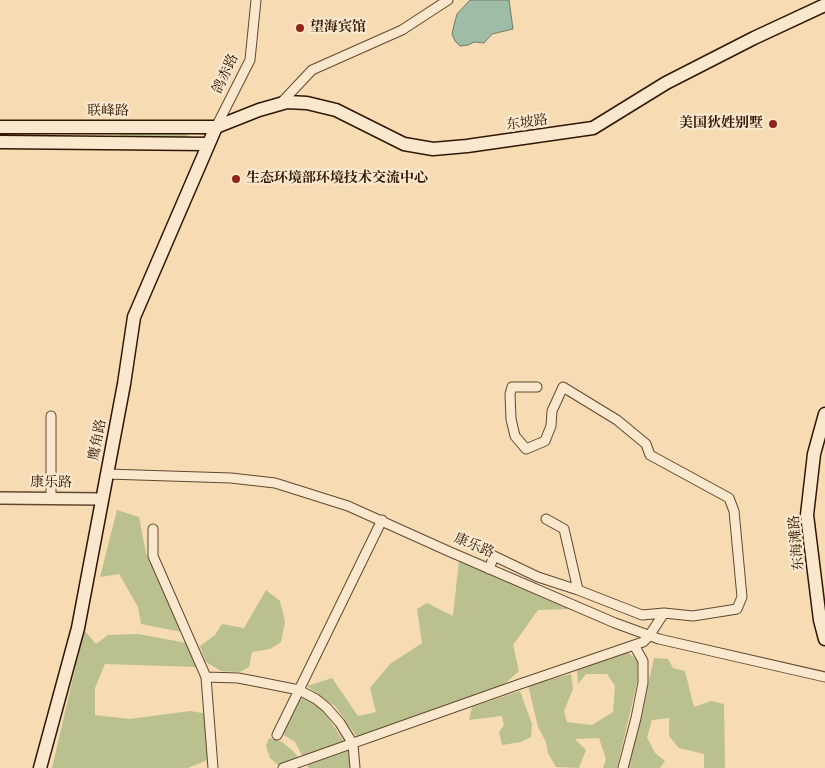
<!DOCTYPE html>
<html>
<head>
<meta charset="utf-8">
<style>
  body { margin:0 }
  canvas { display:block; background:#f6dbb3 }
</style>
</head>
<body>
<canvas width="825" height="768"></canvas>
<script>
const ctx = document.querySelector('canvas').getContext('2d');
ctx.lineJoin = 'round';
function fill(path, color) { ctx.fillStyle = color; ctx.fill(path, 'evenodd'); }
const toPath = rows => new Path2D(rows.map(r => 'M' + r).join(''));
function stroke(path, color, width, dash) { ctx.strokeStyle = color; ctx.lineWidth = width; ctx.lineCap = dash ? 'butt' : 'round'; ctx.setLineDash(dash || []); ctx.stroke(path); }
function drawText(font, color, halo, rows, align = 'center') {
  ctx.font = font + ' Alegreya,"Noto Serif SC",serif'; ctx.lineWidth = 4.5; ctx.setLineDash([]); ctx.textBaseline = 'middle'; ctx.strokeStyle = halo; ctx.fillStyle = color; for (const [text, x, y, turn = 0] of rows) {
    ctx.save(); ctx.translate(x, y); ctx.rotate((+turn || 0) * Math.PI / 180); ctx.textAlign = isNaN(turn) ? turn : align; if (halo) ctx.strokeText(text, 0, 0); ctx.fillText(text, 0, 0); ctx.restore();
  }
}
fill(toPath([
  [120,132,188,132,187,138,120,139],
  [117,510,139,517,146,553,182,632,141,624,138,607,119,574,100,577],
  [459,560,571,609,538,610,513,645,519,671,500,688,357,737,335,706,307,686,332,678,358,716,376,712,370,688,390,664,422,643,417,609,427,603,453,616],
  [266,590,280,601,285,622,281,642,270,649,252,652,249,667,240,672,221,671,206,662,200,646,215,635,222,624,244,628],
  [84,630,96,644,108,635,138,634,187,643,198,667,105,664,95,688,95,715,130,719,190,711,208,714,210,759,188,768,52,768],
  [627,652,638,660,637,683,617,768,603,768,606,759,599,738,575,739,586,750,579,768,556,767,548,753,546,742,538,727,528,685,571,674,573,689,564,711,567,722,592,725,613,712,615,686,607,674,586,674,578,684,577,670],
  [654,658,668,659,673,668,685,671,694,707,711,701,724,704,725,768,704,768,704,754,679,748,669,736,669,718,652,720,647,737,655,753,665,761,660,768,628,768,639,725],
  [520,691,532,724,531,737,521,742,502,745,499,732,504,725,502,716,469,720,472,707],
  [302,693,321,708,344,741,303,757,295,742,282,734],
  [269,738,282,742,292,750,299,758,300,768,279,768,279,766,270,758,266,746],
  [348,751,351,768,308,768,308,764]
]), '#bac18e');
const water = toPath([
  [470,0,509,0,513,29,492,34,484,43,474,42,468,45,460,46,455,41,452,34,454,25,457,14,470,0]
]);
fill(water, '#9ebca6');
stroke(water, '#727a64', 1);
const minor = toPath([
  [280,104,312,70,402,30,448,0],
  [216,127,250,60,256,0],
  [51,416,51,498],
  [107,474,231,478,275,483,348,506,448,551,615,623,659,639,825,677],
  [546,519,564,529,578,590,642,615,664,613],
  [153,529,153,556,206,677,213,768],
  [489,569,494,556,538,577,578,590],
  [206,677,238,678,259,682,299,690,316,699,326,707,340,723,353,744,355,768],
  [277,735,382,520],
  [283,768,520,684,643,642,649,636,664,613,693,616,737,609,742,597,734,511,729,498,650,455,646,444,617,420,563,387,552,411,551,426,545,441,526,449,515,436,511,419,510,394,512,387,537,387],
  [623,768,636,718,643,683,643,661,634,645]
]);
const tertiary = toPath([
  [0,498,102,499]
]);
const secondary = toPath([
  [0,127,216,127,259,110,287,102,307,103,336,110,404,144,433,149,467,146,593,128,666,83,754,38,825,5],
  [0,142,208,144],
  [825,414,814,454,807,515,820,620,825,639],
  [40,768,78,628,124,384,134,317,216,127]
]);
stroke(minor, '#62482e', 11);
stroke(tertiary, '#62482e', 14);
stroke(secondary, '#311701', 15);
stroke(minor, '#f9e8ce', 9);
stroke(tertiary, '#f9e8ce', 11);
stroke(secondary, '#f9e8ce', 12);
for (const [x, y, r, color] of [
  [300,28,5,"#8f2418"],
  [773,124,5,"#8f2418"],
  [236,179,5,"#8f2418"]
]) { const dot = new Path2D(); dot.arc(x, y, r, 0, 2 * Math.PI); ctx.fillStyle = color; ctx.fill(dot); stroke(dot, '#f9e8ce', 2); }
drawText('bold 14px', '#311701', '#f9e8ce', [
  ["望海宾馆",310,28],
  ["美国狄姓别墅",763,124,"right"],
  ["生态环境部环境技术交流中心",246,179]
], 'left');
drawText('14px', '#311701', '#f9e8ce', [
  ["鸽赤路",226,74,-65],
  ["联峰路",108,112],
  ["东坡路",527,123,-8],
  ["鹰角路",98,440,-79],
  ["康乐路",51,483,1],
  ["东海滩路",797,543,-95],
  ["康乐路",474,546,23]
]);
</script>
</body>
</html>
